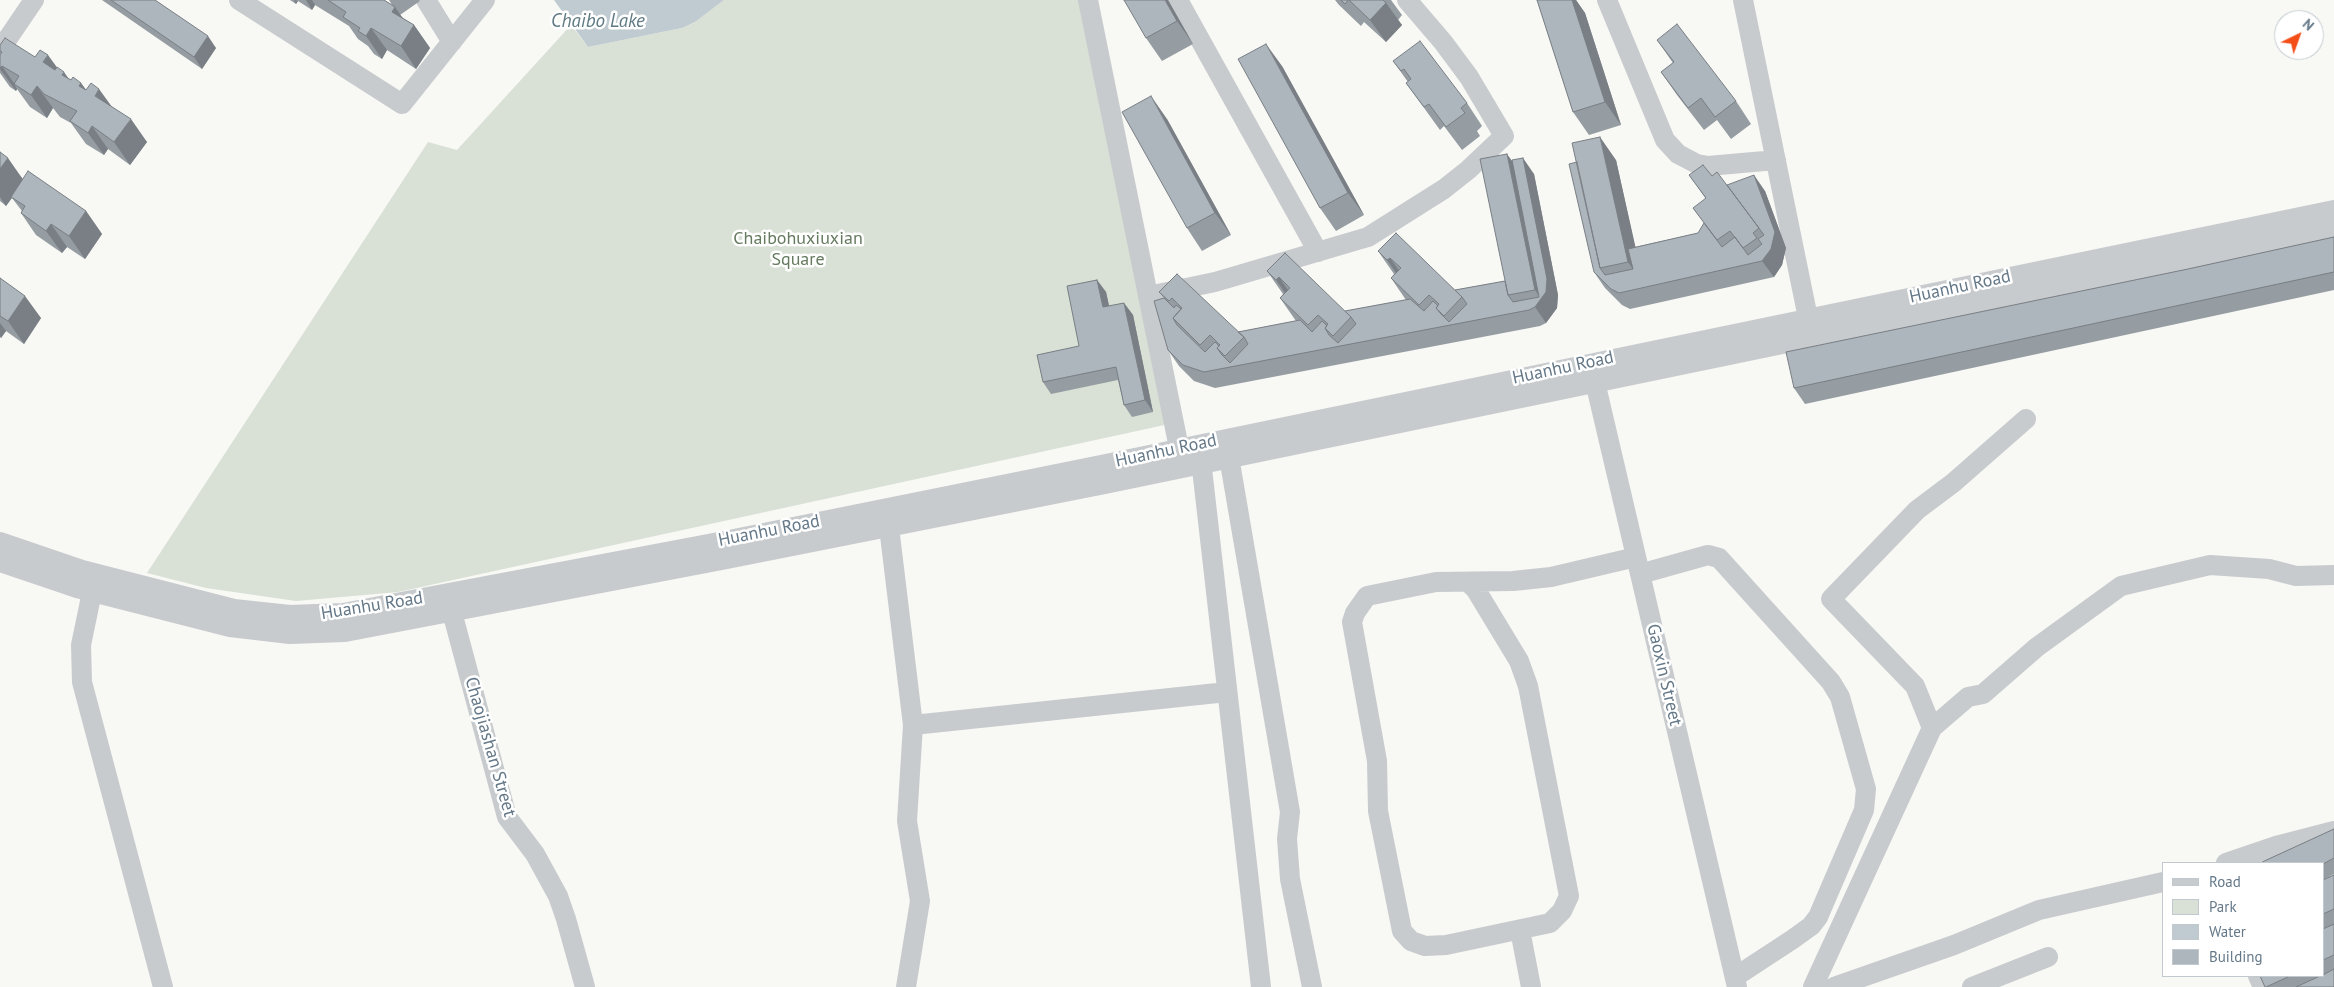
<!DOCTYPE html>
<html>
<head>
<meta charset="utf-8">
<style>
  body { margin:0 }
  #map { position:relative; width:2334px; height:987px; overflow:hidden; background:#f8f8f4; font-family:"PT Sans",sans-serif }
  canvas { display:block }
  .legend { position:absolute; left:2162px; top:862px; width:162px; height:115px; box-sizing:border-box; background:#fff; border:1px solid #c1c9cf; margin:0; padding:6px 9px; list-style:none; font-size:15px; color:#647888 }
  .legend li { display:flex; align-items:center; gap:10px; height:25px }
  .legend b { width:25px; border:1px solid #c1c9cf }
  .north { position:absolute; left:2274px; top:10px; width:50px; height:50px; box-sizing:border-box; background:#fff; border:1px solid #c1c9cf; border-radius:50%; rotate:42deg; font-size:14px; font-weight:700; line-height:20px; text-align:center; color:#647888 }
  .north::after { content:''; display:block; margin:auto; width:18px; height:22px; background:#f44e18; clip-path:polygon(50% 0,100% 100%,50% 72%,0 100%) }
</style>
</head>
<body>
<div id="map">
<canvas width="2334" height="987"></canvas>
<ul class="legend">
<li><b style="height:6px;background:#c7cbce"></b>Road</li>
<li><b style="height:14px;background:#d9e0d5"></b>Park</li>
<li><b style="height:14px;background:#c0cbd1"></b>Water</li>
<li><b style="height:14px;background:#adb6bc"></b>Building</li>
</ul>
<div class="north">N</div>
</div>
<script>
const ctx = document.querySelector('canvas').getContext('2d');
ctx.lineJoin = 'round';
function fill(path, color) { ctx.fillStyle = color; ctx.fill(path, 'evenodd'); }
const toPath = rows => new Path2D(rows.map(r => 'M' + r).join(''));
function stroke(path, color, width, dash) { ctx.strokeStyle = color; ctx.lineWidth = width; ctx.lineCap = dash ? 'butt' : 'round'; ctx.setLineDash(dash || []); ctx.stroke(path); }
function drawText(font, color, halo, rows, align = 'center') {
  ctx.font = font + ' "PT Sans",sans-serif'; ctx.lineWidth = 5; ctx.setLineDash([]); ctx.textBaseline = 'middle'; ctx.strokeStyle = halo; ctx.fillStyle = color; for (const [text, x, y, turn = 0] of rows) {
    ctx.save(); ctx.translate(x, y); ctx.rotate((+turn || 0) * Math.PI / 180); ctx.textAlign = isNaN(turn) ? turn : align; if (halo) ctx.strokeText(text, 0, 0); ctx.fillText(text, 0, 0); ctx.restore();
  }
}
fill(toPath([
  [724,0,1082,0,1169,424,398,592,296,601,206,588,147,573,428,142,457,150,571,25,588,47,682,28,695,22]
]), '#d9e0d5');
fill(toPath([
  [554,0,724,0,695,22,682,28,588,47]
]), '#c0cbd1');
stroke(toPath([
  [239,0,402,104,485,0],
  [426,0,452,42],
  [1088,0,1179,448],
  [1178,0,1318,252],
  [1607,0,1665,140,1678,154,1697,164,1708,166,1776,160],
  [1743,0,1808,318],
  [0,50,34,0],
  [1148,296,1215,282,1368,237,1444,189,1468,170,1504,136,1469,77,1443,42,1407,0],
  [1592,369,1737,987],
  [1200,451,1261,987],
  [1229,457,1290,812,1287,839,1290,879,1312,987],
  [889,527,913,725,907,821,920,901,906,987],
  [0,542,82,570,234,609,290,615,343,613,724,541,1101,465,2334,210],
  [0,562,77,588,230,627,290,634,345,632,727,559,1105,484,2334,230],
  [1640,574,1708,555,1719,558,1831,682,1840,697,1866,789,1864,810,1818,917,1811,926,1793,939,1735,977],
  [1468,582,1476,590,1519,661,1528,686,1569,896,1562,911,1550,923,1446,945,1425,946,1411,941,1402,931,1378,811,1377,761,1352,622,1355,613,1367,596,1436,582,1513,581,1551,577,1636,557],
  [92,592,81,645,82,682,163,987],
  [452,612,507,817,535,854,558,896,566,919,585,987],
  [913,725,1227,692],
  [1932,728,1915,686,1831,599,1917,510,1953,483,2026,419],
  [2226,863,2276,846,2334,831],
  [1520,930,1531,987],
  [2258,976,2263,987],
  [1813,987,1932,728,1968,697,1983,694,2037,647,2121,586,2210,565,2269,569,2296,576,2334,575],
  [1834,987,1954,945,2039,910,2163,882],
  [1972,987,2048,957]
]), '#c7cbce', 20);
fill(toPath([
  [102,0,155,0,216,48,202,69],
  [290,0,384,0,392,5,389,0,419,0,420,1,400,15,403,18,414,25,430,48,416,69,387,50,382,59,374,54,368,46,358,39,349,26,315,5,312,10,298,1,296,4],
  [1168,0,1193,44,1162,61,1146,38],
  [1335,0,1391,0,1402,15,1398,20,1402,25,1386,42,1364,22,1361,26,1339,5],
  [1537,0,1576,0,1585,13,1621,125,1589,135,1573,112],
  [1657,40,1736,101,1751,124,1731,139,1717,120,1704,130,1677,95,1661,72,1673,63],
  [0,45,35,57,57,68,69,79,81,83,86,90,113,108,147,142,130,165,108,149,104,155,86,144,71,123,60,117,53,108,47,118,30,107,17,89,16,91,10,87,0,73,0,55,1,54,0,53],
  [1393,61,1467,103,1482,126,1477,131,1480,136,1462,150,1444,126,1440,130,1406,83,1408,82],
  [1282,66,1364,215,1336,231,1320,208],
  [1167,119,1231,235,1202,251,1187,228],
  [0,152,23,179,86,211,102,234,85,259,67,247,62,253,36,235,21,213,22,211,12,198,6,206,0,201],
  [1512,160,1534,174,1558,295,1557,308,1546,323,1540,326,1215,388,1194,381,1179,366,1168,350,1164,298,1159,292,1238,332,1296,321,1280,298,1283,294,1267,271,1345,311,1406,300,1391,278,1394,274,1378,251,1455,290,1505,281],
  [1616,160,1635,247,1698,233,1704,223,1693,208,1706,199,1689,175,1712,176,1727,185,1765,191,1786,248,1782,265,1774,277,1630,309,1622,305,1605,288,1594,272],
  [2334,237,2334,290,1805,404,1794,388,2188,269],
  [0,278,41,318,24,344,6,331,1,338,0,337],
  [1097,280,1106,292,1109,306,1124,303,1133,315,1153,412,1132,417,1124,405,1118,380,1051,394,1043,382,1079,346],
  [2334,829,2334,874,2323,880,2323,863],
  [2334,875,2334,987,2265,987,2260,976,2323,976,2323,880]
]), '#959da2');
fill(toPath([
  [294,0,298,1,296,4],
  [306,0,312,0,315,5,312,10],
  [1165,0,1168,0,1193,44,1177,21],
  [1572,0,1576,0,1585,13,1621,125,1605,102],
  [1386,3,1402,25,1386,42,1370,20],
  [395,7,411,30,392,12],
  [414,25,430,48,416,69,401,46],
  [371,28,387,50,382,59,366,36],
  [208,36,216,48,202,69,194,57],
  [1266,44,1282,66,1364,215,1348,193],
  [48,55,64,77,43,62],
  [2,66,16,86,14,84,17,89,16,91,0,69],
  [64,72,80,95,62,75],
  [81,83,97,105,79,86],
  [37,86,53,108,47,118,31,95],
  [99,89,115,111,95,96],
  [1151,96,1167,119,1231,235,1215,213],
  [131,119,147,142,130,165,114,142],
  [92,126,108,149,104,155,88,133],
  [1600,137,1616,160,1644,285,1628,262],
  [1507,154,1523,176,1523,158,1534,174,1558,295,1557,308,1546,323,1535,307,1541,299,1535,290],
  [8,158,24,181,6,206,0,197,0,169],
  [1754,175,1765,191,1786,248,1782,265,1774,277,1762,261,1771,249],
  [86,211,102,234,85,259,69,236],
  [51,224,67,247,62,253,46,231],
  [1390,258,1406,280,1403,283,1387,260],
  [1279,277,1295,300,1292,303,1276,280],
  [1097,280,1106,292,1112,319,1103,307],
  [25,296,41,318,24,344,8,321],
  [1124,303,1133,315,1153,412,1145,400],
  [0,323,6,331,1,338,0,336]
]), '#797f84');
const building = toPath([
  [111,0,155,0,208,36,194,57,111,0],
  [328,0,384,0,395,7,392,12,414,25,401,46,371,28,366,36,358,31,360,28,343,17,346,12,328,0],
  [1124,0,1165,0,1177,21,1146,38,1124,0],
  [1341,0,1348,0,1345,4,1341,0],
  [1349,0,1383,0,1386,3,1370,20,1349,0],
  [1537,0,1572,0,1605,102,1573,112,1537,0],
  [1677,24,1736,101,1715,117,1701,98,1688,108,1661,72,1674,62,1657,40,1677,24],
  [5,38,35,57,40,50,48,55,43,62,55,70,57,67,64,72,62,75,71,80,73,77,81,83,79,86,86,90,91,83,99,89,95,96,131,119,114,142,92,126,88,133,70,121,77,111,44,94,37,86,31,95,14,84,19,76,2,66,0,68,0,55,2,52,0,51,0,45,5,38],
  [1420,41,1467,103,1461,108,1465,113,1446,127,1429,104,1424,107,1406,83,1411,79,1404,69,1401,71,1393,61,1420,41],
  [1266,44,1348,193,1320,208,1238,59,1266,44],
  [1151,96,1215,213,1187,228,1122,112,1151,96],
  [1600,137,1628,262,1600,268,1572,143,1600,137],
  [0,152,8,158,0,169,0,152],
  [1507,154,1535,290,1508,295,1480,159,1507,154],
  [1523,158,1547,279,1546,292,1535,307,1529,310,1204,372,1183,365,1168,350,1154,301,1164,298,1174,308,1176,305,1181,309,1173,318,1177,325,1205,352,1215,342,1219,346,1217,348,1222,355,1230,363,1248,344,1244,337,1238,332,1300,320,1312,332,1322,321,1327,326,1325,328,1329,335,1338,343,1356,324,1351,317,1345,311,1410,299,1424,311,1433,301,1438,306,1436,308,1441,314,1449,322,1467,304,1462,297,1455,290,1505,281,1508,295,1513,302,1539,297,1512,160,1523,158],
  [1577,162,1600,268,1605,275,1633,269,1628,249,1698,233,1704,223,1722,247,1735,237,1748,255,1762,244,1758,239,1764,235,1727,185,1754,175,1775,232,1771,249,1762,261,1619,293,1611,289,1594,272,1569,164,1577,162],
  [1703,165,1712,176,1717,172,1759,228,1753,233,1757,238,1743,248,1730,231,1717,240,1693,208,1706,198,1689,175,1703,165],
  [28,171,86,211,69,236,51,224,46,231,21,213,25,206,11,197,28,171],
  [1396,233,1462,297,1444,316,1436,308,1439,304,1429,295,1419,305,1391,278,1401,268,1390,258,1387,260,1378,251,1396,233],
  [2334,237,2334,272,1794,388,1786,352,2188,269,2334,237],
  [1285,253,1351,317,1333,336,1325,328,1328,324,1318,315,1308,325,1280,298,1290,288,1279,277,1276,280,1267,271,1285,253],
  [1177,274,1244,337,1225,356,1217,348,1220,345,1210,335,1200,345,1173,318,1182,308,1172,298,1169,301,1159,292,1177,274],
  [0,278,25,296,8,321,0,316,0,278],
  [1097,280,1103,307,1124,303,1145,400,1124,405,1116,367,1043,382,1037,355,1079,346,1067,286,1097,280],
  [2334,829,2334,858,2323,864,2260,863,2334,829],
  [2334,875,2334,909,2323,914,2323,880,2334,875],
  [2334,924,2334,955,2323,960,2323,929,2334,924],
  [2334,969,2334,987,2296,987,2320,976,2323,976,2323,975,2334,969],
  [2260,976,2290,976,2266,987,2265,987,2260,976]
]);
fill(building, '#adb6bc');
stroke(building, '#797f84', 1);
drawText('18px', '#657a5f', '#fff', [
  ["Chaibohuxiuxian",798,239],
  ["Square",798,260]
]);
drawText('18px', '#647888', '#fff', [
  ["Huanhu Road",1960,287,-12],
  ["Huanhu Road",1563,368,-12],
  ["Huanhu Road",1166,451,-12],
  ["Huanhu Road",769,531,-11],
  ["Huanhu Road",372,606,-9],
  ["Gaoxin Street",1664,675,77],
  ["Chaojiashan Street",490,747,74]
]);
drawText('italic 19px', '#5f7a84', '#fff', [
  ["Chaibo Lake",598,22]
]);
</script>
</body>
</html>
